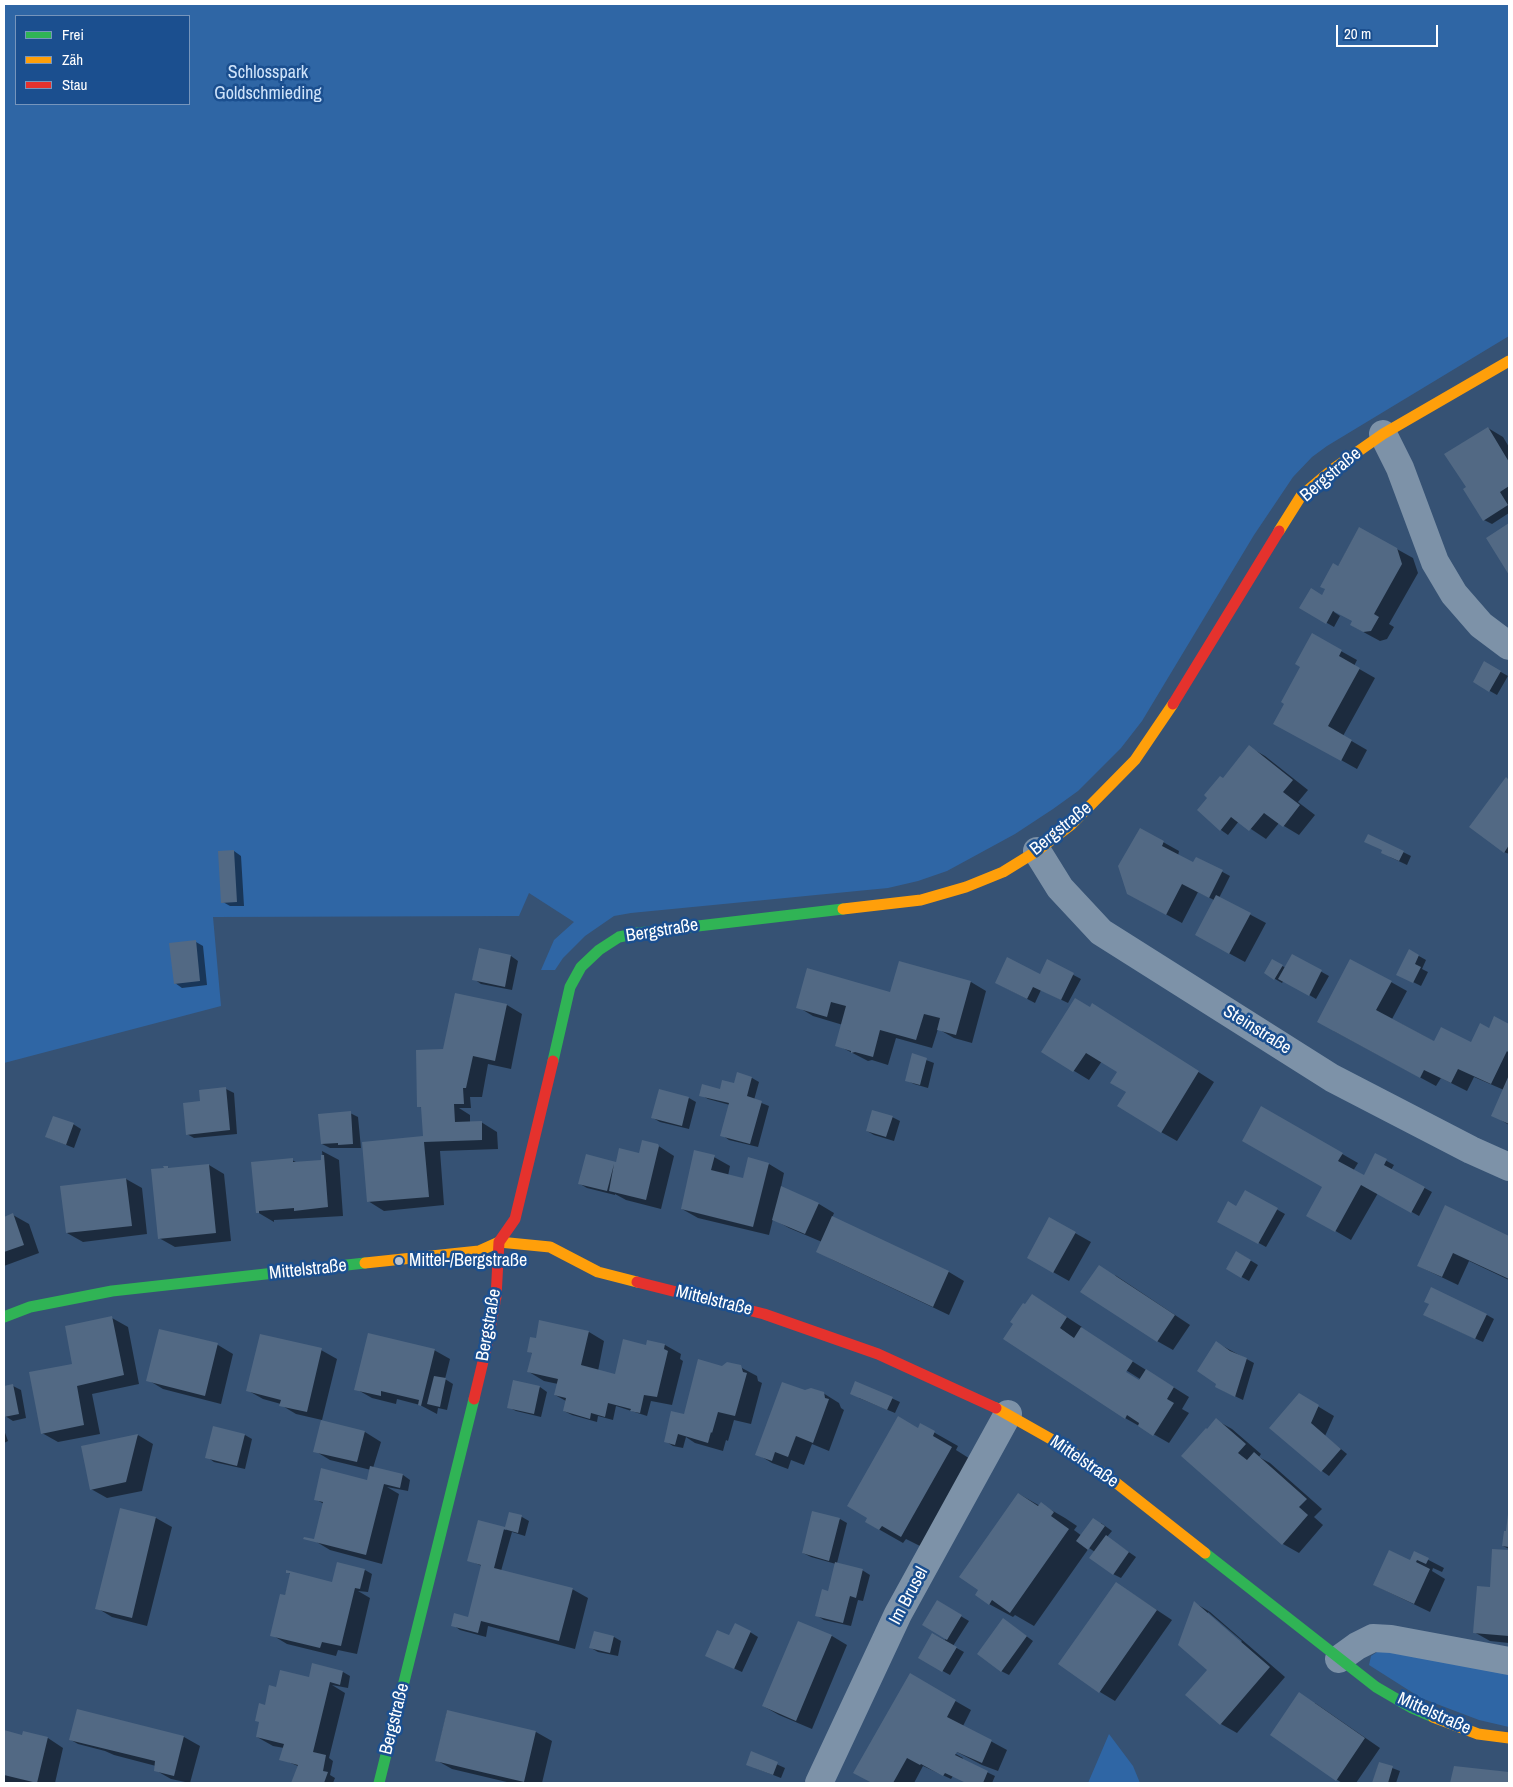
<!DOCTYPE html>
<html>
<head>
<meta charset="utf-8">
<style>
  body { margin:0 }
  #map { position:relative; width:1513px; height:1787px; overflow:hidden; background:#365274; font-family:"Archivo Narrow",sans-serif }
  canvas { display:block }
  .frame { position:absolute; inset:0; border:5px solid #fff; pointer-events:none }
  .legend { position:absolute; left:15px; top:15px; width:175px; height:90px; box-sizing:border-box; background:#1b4f8f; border:1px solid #7695bc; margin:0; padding:6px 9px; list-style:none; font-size:15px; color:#fff }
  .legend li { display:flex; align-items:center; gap:10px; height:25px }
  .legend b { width:25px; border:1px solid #7695bc }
  .scale { position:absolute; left:1336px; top:25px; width:102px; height:22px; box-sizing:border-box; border:2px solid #fff; border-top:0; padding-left:6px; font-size:15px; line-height:18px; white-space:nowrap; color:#fff; -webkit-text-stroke:4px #1b4f8f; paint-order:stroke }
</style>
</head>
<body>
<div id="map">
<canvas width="1513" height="1787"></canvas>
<div class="frame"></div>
<ul class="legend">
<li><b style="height:6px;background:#30b455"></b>Frei</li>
<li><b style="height:6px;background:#ff9f0a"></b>Zäh</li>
<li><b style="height:6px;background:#e5322d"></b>Stau</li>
</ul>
<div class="scale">20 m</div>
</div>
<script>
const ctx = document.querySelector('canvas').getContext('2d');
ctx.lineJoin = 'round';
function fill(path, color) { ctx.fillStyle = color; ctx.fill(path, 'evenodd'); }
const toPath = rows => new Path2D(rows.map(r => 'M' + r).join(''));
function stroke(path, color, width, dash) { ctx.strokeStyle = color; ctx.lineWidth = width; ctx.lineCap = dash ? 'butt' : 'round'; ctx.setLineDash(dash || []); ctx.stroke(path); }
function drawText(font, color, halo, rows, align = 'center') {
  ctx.font = font + ' "Archivo Narrow",sans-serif'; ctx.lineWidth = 5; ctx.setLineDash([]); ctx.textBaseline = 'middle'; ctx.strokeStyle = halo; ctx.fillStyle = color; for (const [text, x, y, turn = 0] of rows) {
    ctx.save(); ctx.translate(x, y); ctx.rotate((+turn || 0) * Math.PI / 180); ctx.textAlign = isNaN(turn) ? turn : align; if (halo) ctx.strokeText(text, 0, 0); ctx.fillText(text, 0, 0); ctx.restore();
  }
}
fill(toPath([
  [4,4,1509,4,1509,336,1327,446,1312,457,1293,477,1254,535,1142,721,1121,748,1078,791,1053,809,1015,834,947,871,918,881,888,888,631,913,614,916,585,936,563,958,555,970,541,970,554,940,574,922,529,893,519,916,213,917,221,1006,4,1063],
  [16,16,189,16,189,104,16,104],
  [1382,1651,1509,1672,1509,1727,1479,1720,1421,1698,1369,1665,1371,1656,1377,1652],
  [1109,1734,1133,1766,1140,1783,1088,1783]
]), '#2f66a5');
fill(toPath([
  [1488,428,1503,437,1509,447,1509,513,1492,524,1484,520,1467,488],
  [1359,528,1413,558,1418,573,1389,624,1394,627,1387,639,1380,641,1367,634,1351,625,1354,620,1335,610,1334,612,1340,616,1334,627,1301,608,1322,596],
  [1312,635,1357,660,1354,666,1375,678,1343,736,1367,750,1357,769,1291,732,1302,667],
  [1485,663,1508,676,1497,695,1474,682],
  [1249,747,1265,756,1308,790,1298,802,1315,815,1299,835,1279,823,1266,839,1239,821,1228,835,1221,830,1199,810],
  [1506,779,1509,781,1509,854,1504,852],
  [1163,842,1179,851,1178,856,1194,864,1197,858,1230,876,1219,898,1266,923,1245,962,1212,944,1214,900,1198,892,1182,923,1145,903],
  [1384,850,1403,852,1411,856,1407,865,1390,857],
  [234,851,241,856,244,906,230,906,223,902],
  [196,942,203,946,207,985,182,988,175,983],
  [480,950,511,956,518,961,512,990,481,984,474,979],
  [1410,951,1426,960,1422,969,1428,972,1421,986,1405,978],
  [1293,956,1329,976,1316,999,1284,980,1282,983,1265,973,1273,961,1286,968],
  [1047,961,1081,979,1068,1003,1041,990,1035,1003,1004,987,1040,975],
  [900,962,971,982,986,991,972,1043,954,1038,938,1029,932,1048,896,1038,888,1065,872,1060,868,1061,837,1045,843,1025,813,1016,798,1007,808,970,891,993],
  [1391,982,1407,991,1392,1019,1435,1042,1472,1043,1489,1029,1494,1018,1509,1025,1509,1125,1493,1115,1504,1090,1474,1077,1467,1091,1441,1078,1436,1086,1334,1031],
  [507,1005,522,1014,511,1069,488,1064,482,1097,470,1097,471,1108,459,1108,470,1115,470,1123,481,1122,497,1132,498,1149,440,1151,444,1205,384,1211,368,1201,425,1137,422,1108,419,1106,444,1051],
  [1091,1008,1108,1014,1214,1082,1177,1141,1161,1132,1127,1092,1119,1072,1102,1061,1089,1080,1043,1052],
  [913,1055,934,1063,928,1088,914,1084,906,1080],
  [738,1074,752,1078,759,1082,754,1100,769,1106,758,1147,729,1140,722,1135,730,1105,708,1099,701,1095,721,1090,735,1084],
  [226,1089,234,1093,237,1134,194,1138,187,1134,202,1102],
  [689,1098,696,1102,689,1129,660,1122,653,1118],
  [1262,1108,1358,1163,1353,1171,1369,1180,1376,1155,1394,1165,1391,1170,1432,1192,1419,1216,1378,1193,1351,1240,1308,1215,1324,1187],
  [350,1113,358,1117,361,1148,330,1148,322,1144],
  [892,1117,900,1121,894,1141,874,1135,867,1131],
  [73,1124,81,1129,74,1148,46,1137],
  [657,1145,674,1156,661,1209,626,1200,615,1194,615,1195,587,1188,580,1184,587,1155,617,1164],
  [322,1151,339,1160,343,1216,274,1220,274,1222,257,1212,292,1160,298,1163,323,1161],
  [714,1157,730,1166,728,1176,744,1180,769,1164,784,1173,781,1187,819,1204,834,1213,832,1218,949,1272,964,1281,949,1315,833,1260,817,1251,822,1242,789,1228,773,1219,769,1235,698,1218,682,1209],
  [209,1165,224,1174,231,1241,175,1247,159,1238,167,1167,170,1169],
  [126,1179,142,1188,147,1234,83,1242,67,1233],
  [1246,1192,1285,1214,1266,1247,1219,1221,1236,1207],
  [1446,1207,1509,1237,1509,1280,1469,1261,1458,1285,1418,1266],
  [13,1215,29,1224,39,1253,4,1266,4,1218],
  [1075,1233,1091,1242,1069,1281,1044,1267],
  [1237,1252,1258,1265,1249,1281,1227,1269],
  [1115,1275,1190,1325,1173,1350,1157,1341],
  [1033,1295,1082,1327,1081,1329,1189,1397,1182,1409,1189,1413,1169,1443,1125,1418,1026,1306],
  [1121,1367,1140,1379,1140,1381,1120,1370],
  [1487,1315,1494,1319,1483,1342,1432,1319],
  [112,1318,128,1327,139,1384,92,1394,100,1434,58,1442,42,1433],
  [160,1330,218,1345,233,1354,221,1404,163,1389,148,1380],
  [589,1332,604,1341,598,1371,616,1375,647,1346,665,1345,681,1354,680,1359,683,1361,672,1405,651,1401,647,1416,616,1406,613,1420,598,1416,597,1422,572,1415,564,1411,566,1401,555,1395,558,1384,544,1381,529,1372,533,1354,528,1351,537,1340],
  [1217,1343,1254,1363,1243,1400,1224,1391],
  [321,1350,337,1359,322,1420,296,1414,281,1405,281,1404,263,1399,247,1390],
  [434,1350,450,1359,445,1379,453,1384,447,1410,438,1408,437,1414,420,1405,397,1399,396,1404,372,1398,356,1389],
  [723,1367,740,1367,757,1376,758,1381,762,1383,751,1424,734,1420,728,1441,726,1440,723,1451,695,1443,686,1437,683,1448,673,1446,665,1441],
  [856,1382,900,1402,895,1413,859,1398],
  [13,1386,21,1390,26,1418,13,1421,5,1416,4,1388],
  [540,1387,547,1392,541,1417,516,1411,508,1407],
  [805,1392,823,1393,839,1403,841,1408,844,1410,829,1451,812,1444,804,1465,791,1460,788,1469,772,1463,757,1454],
  [1299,1395,1334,1416,1325,1436,1347,1454,1329,1476,1322,1471,1271,1428],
  [1216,1420,1232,1429,1261,1454,1259,1457,1270,1463,1322,1509,1314,1517,1323,1525,1299,1553,1283,1544,1208,1430],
  [322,1422,365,1432,381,1442,373,1468,403,1475,410,1480,408,1491,387,1487,399,1494,382,1564,330,1550,315,1541,324,1504,315,1499,368,1481,371,1470,330,1460,315,1451],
  [921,1425,958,1446,956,1450,975,1462,926,1549,906,1539,903,1543,866,1522],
  [4,1430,8,1441,4,1443],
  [138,1435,153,1444,142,1491,107,1498,91,1489],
  [245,1435,252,1439,245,1469,214,1462,207,1457],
  [1019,1494,1040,1506,1041,1504,1065,1518,1077,1526,1074,1530,1082,1536,1101,1523,1112,1531,1107,1537,1136,1557,1121,1578,1113,1574,1095,1552,1089,1548,1034,1626,1015,1615,1013,1617,989,1604],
  [121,1510,156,1518,172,1527,147,1626,112,1617,97,1608],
  [510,1513,522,1517,529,1521,525,1536,512,1532,501,1571,572,1589,588,1598,575,1649,488,1626,486,1637,460,1630,453,1625,475,1620,482,1566,468,1560,478,1522,506,1530],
  [1509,1515,1509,1549,1503,1546,1507,1532],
  [840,1519,847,1523,837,1563,862,1570,870,1575,863,1601,858,1600,851,1626,824,1620,816,1615,829,1592,836,1564,811,1557,803,1553],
  [1494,1550,1509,1551,1509,1643,1490,1641,1474,1632,1491,1588],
  [1415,1553,1444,1568,1442,1572,1433,1568,1432,1571,1445,1579,1430,1612,1374,1585,1411,1561],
  [365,1570,372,1574,368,1592,358,1591,370,1598,357,1654,338,1650,336,1656,287,1644,272,1635,285,1596,291,1574,287,1572,332,1583],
  [1116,1583,1172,1620,1115,1701,1100,1692],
  [937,1602,969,1621,953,1646,964,1652,950,1675,919,1658,933,1634,945,1640,946,1638],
  [1195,1603,1210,1612,1285,1677,1237,1733,1221,1724,1187,1695,1209,1670],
  [1208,1612,1242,1641,1240,1643,1208,1615],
  [799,1623,832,1636,847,1645,812,1729,779,1715,763,1706],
  [1010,1624,1033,1641,1009,1675,1001,1671],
  [750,1632,758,1637,742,1672,707,1656,729,1636],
  [594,1633,614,1637,621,1641,618,1656,598,1652,591,1648],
  [313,1665,343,1672,350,1676,348,1688,332,1685,345,1693,329,1758,333,1761,330,1775,335,1778,333,1783,293,1783,298,1766,281,1759,284,1748,273,1746,257,1737,266,1706,277,1688,315,1680],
  [910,1675,971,1710,963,1726,1007,1750,998,1771,982,1765,955,1751,954,1753,963,1758,962,1760,995,1776,992,1783,968,1783,953,1776,951,1779,923,1766,914,1783,873,1783,855,1773],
  [1315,1703,1380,1748,1356,1783,1342,1783,1271,1735],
  [78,1711,184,1737,200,1746,190,1783,171,1779,155,1770,156,1766,114,1755,105,1751,78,1744,71,1740],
  [447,1711,536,1732,552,1741,542,1783,511,1783,452,1769,436,1760],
  [4,1731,23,1736,48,1738,63,1748,55,1783,4,1782],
  [752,1753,785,1768,781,1778,755,1768],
  [1379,1763,1400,1771,1396,1783,1373,1783],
  [1455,1767,1509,1773,1509,1783,1452,1783]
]), '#0007');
fill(toPath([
  [1488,427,1509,462,1509,486,1500,492,1508,505,1483,521,1463,489,1466,487,1444,454],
  [1509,523,1509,575,1486,538],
  [1359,527,1397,548,1402,564,1374,614,1379,617,1371,631,1363,632,1350,625,1352,621,1333,611,1326,624,1299,608,1311,588,1322,595,1325,589,1320,587,1333,563,1338,566],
  [1312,633,1342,650,1339,656,1360,668,1328,726,1352,740,1341,761,1273,724,1284,704,1281,702,1300,667,1295,664],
  [1484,661,1501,671,1489,692,1473,682],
  [1249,745,1293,780,1283,792,1300,805,1283,827,1264,813,1249,831,1231,817,1220,831,1197,810,1207,798,1204,795,1220,776,1223,778],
  [1506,777,1509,780,1509,845,1504,853,1469,827],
  [1140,828,1164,841,1162,846,1193,862,1196,857,1223,870,1209,898,1182,884,1166,915,1127,894,1118,866],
  [1368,834,1404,851,1399,861,1381,853,1382,850,1364,842],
  [234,850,237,902,221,903,218,851],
  [1216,895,1251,913,1229,954,1195,935],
  [196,940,200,981,174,984,169,943],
  [479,948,511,955,505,987,472,980],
  [1409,949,1419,955,1415,964,1421,967,1413,983,1396,975],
  [1292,954,1322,970,1309,996,1278,979],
  [1007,957,1040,974,1047,959,1074,973,1061,1000,1033,987,1027,999,995,983],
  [1272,959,1283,965,1274,980,1264,973],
  [1350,959,1392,981,1376,1010,1434,1041,1441,1027,1471,1042,1480,1023,1489,1028,1494,1016,1509,1024,1509,1053,1507,1051,1491,1084,1458,1069,1451,1083,1424,1070,1420,1078,1317,1022],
  [899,961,971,981,956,1035,937,1030,940,1018,924,1014,916,1040,880,1030,873,1057,855,1052,851,1053,851,1051,835,1046,846,1006,831,1002,827,1017,796,1008,807,968,890,992],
  [455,993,507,1004,495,1061,473,1056,466,1088,463,1088,464,1104,454,1104,455,1122,482,1121,482,1140,424,1142,429,1197,367,1202,362,1142,423,1136,421,1107,417,1107,416,1050,443,1049],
  [1075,998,1090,1007,1092,1003,1199,1071,1161,1133,1117,1106,1126,1092,1110,1083,1117,1072,1086,1053,1073,1072,1041,1052],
  [912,1053,927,1058,920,1085,905,1081],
  [737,1072,752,1077,747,1096,762,1101,750,1144,720,1136,729,1103,699,1096,702,1084,720,1089,722,1080,734,1083],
  [1509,1075,1509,1124,1491,1116],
  [226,1087,230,1130,186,1135,183,1103,200,1101,199,1090],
  [659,1089,689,1097,682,1126,651,1118],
  [1261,1106,1343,1153,1338,1161,1364,1175,1375,1153,1387,1159,1384,1165,1425,1187,1411,1213,1361,1185,1335,1232,1306,1216,1322,1187,1242,1141],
  [872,1110,893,1116,886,1137,866,1131],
  [351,1111,353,1144,338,1145,338,1143,321,1144,318,1114],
  [53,1116,74,1123,66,1145,45,1137],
  [642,1140,658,1144,659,1146,646,1200,609,1191,614,1164,607,1191,578,1184,586,1154,616,1162,619,1148,639,1153],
  [694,1150,715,1155,711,1170,743,1178,748,1157,769,1163,753,1227,681,1209],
  [321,1155,324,1155,328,1207,294,1211,294,1208,259,1211,259,1213,256,1213,251,1162,293,1158,293,1162,321,1160],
  [209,1164,216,1233,158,1239,151,1169,164,1168,163,1166,168,1166,168,1168],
  [126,1178,132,1226,66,1233,60,1186],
  [781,1186,819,1203,805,1234,772,1220],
  [1245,1190,1278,1208,1258,1244,1217,1222,1228,1201,1236,1206],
  [1445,1205,1509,1236,1509,1279,1453,1253,1442,1277,1417,1266],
  [13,1213,24,1245,4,1252,4,1217],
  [832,1216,949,1271,933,1307,816,1252],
  [1049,1217,1076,1232,1053,1273,1027,1258],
  [1236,1251,1251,1260,1241,1278,1226,1269],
  [1099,1265,1175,1315,1157,1342,1080,1292],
  [1431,1287,1487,1314,1475,1339,1423,1315,1429,1304,1424,1302],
  [1032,1294,1067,1317,1060,1328,1074,1338,1081,1327,1133,1361,1126,1372,1139,1380,1146,1369,1174,1387,1167,1399,1174,1403,1153,1436,1138,1426,1139,1423,1127,1415,1125,1419,1003,1339,1013,1324,1010,1322,1023,1303,1025,1304],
  [112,1316,124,1375,77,1386,84,1425,41,1434,29,1372,72,1364,65,1326],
  [539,1320,589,1331,581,1365,615,1374,623,1339,646,1345,647,1340,665,1344,664,1349,668,1351,657,1397,644,1395,640,1413,630,1411,631,1409,608,1403,605,1417,591,1413,590,1419,563,1411,566,1398,554,1395,558,1379,527,1372,532,1353,527,1352,530,1337,536,1338],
  [159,1329,218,1343,205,1396,146,1381],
  [368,1333,435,1349,421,1406,418,1405,419,1400,381,1391,381,1396,354,1390],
  [260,1334,322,1348,307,1412,279,1406,281,1400,246,1391],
  [1216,1341,1230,1351,1247,1358,1235,1397,1215,1387,1216,1384,1197,1371],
  [698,1359,722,1366,727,1362,741,1365,743,1372,747,1373,735,1416,718,1412,712,1433,711,1432,708,1443,678,1434,675,1445,664,1442,671,1411,684,1414],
  [434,1376,446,1378,440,1407,427,1404],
  [513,1380,540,1386,534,1414,507,1408],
  [855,1381,893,1397,887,1410,850,1394],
  [782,1382,805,1390,811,1388,824,1392,825,1398,829,1399,813,1443,796,1436,788,1457,775,1452,772,1461,755,1455],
  [13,1384,19,1414,4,1417,4,1386],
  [1299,1393,1319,1405,1311,1423,1341,1449,1321,1472,1269,1428],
  [898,1416,918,1428,920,1423,935,1431,933,1436,952,1447,901,1537,882,1526,879,1530,865,1522,867,1518,847,1506],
  [1216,1418,1246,1444,1238,1453,1247,1460,1254,1452,1307,1499,1299,1507,1308,1515,1282,1545,1181,1456,1206,1428,1207,1429],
  [321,1420,365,1431,357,1462,313,1452],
  [213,1426,245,1434,237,1466,205,1458],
  [138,1434,126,1482,90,1490,81,1446],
  [370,1466,403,1474,400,1488,384,1484,366,1555,303,1539,304,1537,314,1539,323,1502,314,1500,321,1468,367,1480],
  [1018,1493,1038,1506,1041,1502,1054,1512,1051,1516,1069,1529,1010,1613,992,1600,989,1605,975,1595,978,1590,959,1577],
  [120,1508,156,1517,132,1618,95,1609],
  [812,1511,840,1518,829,1561,802,1553],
  [509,1512,522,1515,518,1533,504,1529,494,1568,573,1588,559,1641,481,1621,478,1633,451,1626,454,1613,468,1617,481,1565,467,1561,478,1520,505,1527],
  [1508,1514,1509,1514,1509,1547,1502,1546,1504,1531,1506,1531],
  [1093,1518,1105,1526,1088,1550,1076,1541],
  [1106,1535,1129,1552,1113,1575,1089,1558],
  [1492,1549,1509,1550,1509,1636,1473,1633,1477,1586,1490,1587],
  [1389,1550,1410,1560,1414,1551,1429,1558,1426,1564,1417,1560,1416,1562,1430,1569,1414,1604,1373,1585],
  [337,1562,365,1569,360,1589,355,1588,341,1646,322,1642,320,1648,270,1636,280,1594,285,1595,290,1573,286,1573,286,1570,332,1582],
  [835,1562,863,1569,856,1598,850,1596,843,1623,815,1616,822,1589,828,1591],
  [1116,1582,1157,1610,1099,1693,1058,1664],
  [937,1600,962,1615,947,1640,922,1625],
  [1194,1601,1270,1667,1220,1725,1185,1695,1207,1670,1178,1645],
  [1003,1618,1027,1636,1001,1672,977,1654],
  [798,1621,832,1635,796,1721,762,1706],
  [735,1623,751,1631,734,1669,705,1656,717,1630,729,1635],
  [594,1631,614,1636,610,1653,589,1648],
  [932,1633,957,1647,942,1672,918,1658],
  [312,1663,343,1671,340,1685,330,1682,313,1752,326,1755,323,1771,328,1772,324,1783,291,1783,298,1765,279,1760,284,1744,256,1737,259,1722,255,1721,259,1703,265,1705,269,1685,276,1687,280,1670,309,1677],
  [910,1673,956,1700,947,1717,992,1740,982,1763,957,1752,955,1755,988,1771,983,1783,966,1783,945,1773,943,1776,921,1764,920,1765,907,1758,893,1783,872,1783,853,1773],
  [1299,1692,1365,1738,1336,1781,1270,1735],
  [77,1709,184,1736,174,1776,154,1771,155,1761,69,1740],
  [447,1710,536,1731,524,1782,435,1761],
  [4,1730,22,1735,23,1731,48,1737,37,1783,4,1775],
  [751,1751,778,1762,773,1775,746,1765],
  [1379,1762,1393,1766,1388,1783,1372,1783],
  [1454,1766,1509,1772,1509,1783,1450,1783]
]), '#526984');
stroke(toPath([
  [1383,434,1400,468,1435,562,1454,594,1481,625,1509,646],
  [1037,851,1060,888,1101,932,1332,1078,1471,1150,1509,1167],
  [1339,1659,1357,1646,1373,1638,1391,1639,1509,1661],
  [819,1783,898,1614,1008,1414]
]), '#7d92a8', 28);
stroke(toPath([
  [553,1061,570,987,581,967,599,950,619,937,638,933,843,909],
  [4,1317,30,1307,112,1291,365,1263],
  [1205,1553,1376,1687,1412,1708,1433,1717],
  [379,1783,474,1399]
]), '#30b455', 11);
stroke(toPath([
  [1279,531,1301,496,1333,469,1383,434,1509,361],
  [843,909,921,900,966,887,1003,872,1037,851,1071,825,1135,760,1173,704],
  [365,1263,479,1251,499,1242,550,1247,598,1272,637,1282],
  [996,1408,1065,1447,1110,1478,1205,1553],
  [1433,1717,1478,1734,1509,1738]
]), '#ff9f0a', 11);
stroke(toPath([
  [1173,704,1279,531],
  [637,1282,764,1314,878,1354,996,1408],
  [474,1399,487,1345,496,1297,499,1242,515,1219,553,1061]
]), '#e5322d', 11);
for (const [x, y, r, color] of [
  [399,1261,5,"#b9c2ce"]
]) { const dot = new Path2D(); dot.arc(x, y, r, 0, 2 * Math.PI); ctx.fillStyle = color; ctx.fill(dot); stroke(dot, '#1b4f8f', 2); }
drawText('18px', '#cfe3fa', '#1b4f8f', [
  ["Schlosspark",268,73],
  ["Goldschmieding",268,94]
]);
drawText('18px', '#fff', '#1b4f8f', [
  ["Bergstraße",1331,475,-40],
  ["Bergstraße",1061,829,-39],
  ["Bergstraße",662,931,-9],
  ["Steinstraße",1257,1030,32],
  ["Mittelstraße",308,1270,-6],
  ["Mittelstraße",714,1301,14],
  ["Bergstraße",489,1325,-80],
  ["Mittelstraße",1084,1462,34],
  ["Im Brusel",909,1596,-62],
  ["Mittelstraße",1434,1714,24],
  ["Bergstraße",395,1719,-76]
]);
drawText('18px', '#fff', '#1b4f8f', [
  ["Mittel-/Bergstraße",409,1261]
], 'left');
</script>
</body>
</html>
